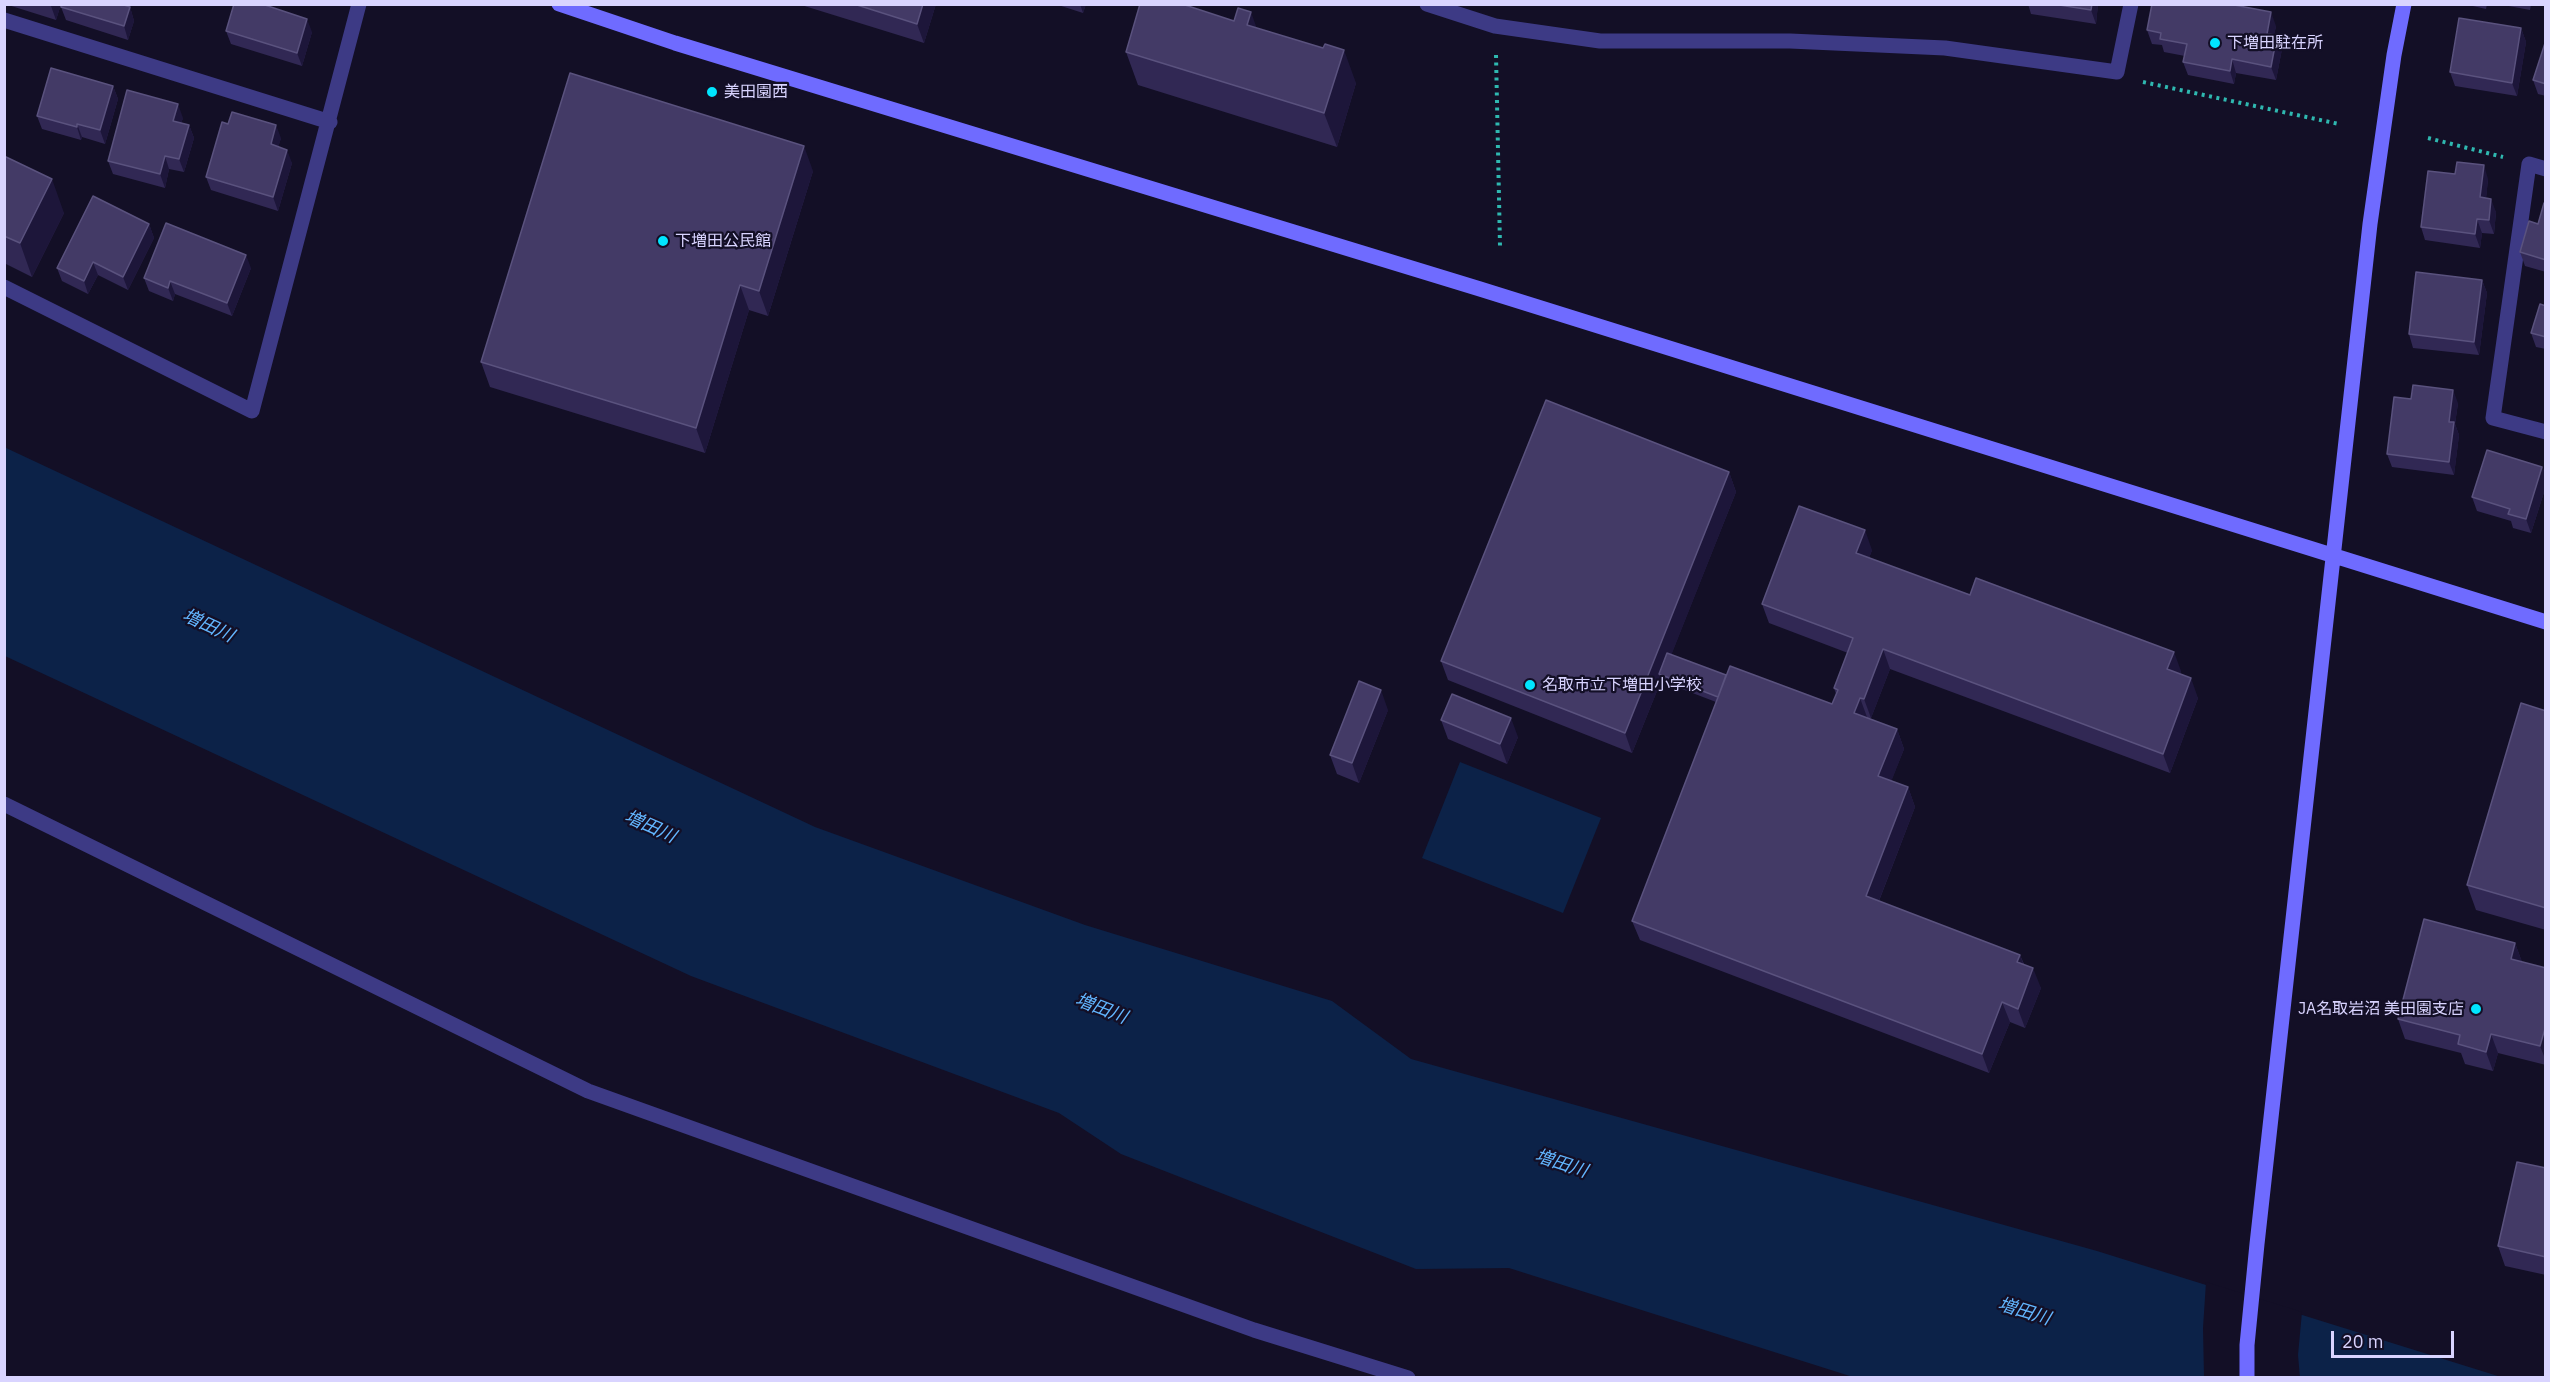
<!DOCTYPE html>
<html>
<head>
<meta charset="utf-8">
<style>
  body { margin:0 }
  #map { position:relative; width:2550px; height:1382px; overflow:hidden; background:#130f26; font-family:"IBM Plex Sans",sans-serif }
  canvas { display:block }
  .frame { position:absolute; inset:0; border:6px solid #d9d4ff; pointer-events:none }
  .scale { position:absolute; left:2331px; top:1331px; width:123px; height:27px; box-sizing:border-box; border:3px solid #d9d4ff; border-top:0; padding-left:8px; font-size:18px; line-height:21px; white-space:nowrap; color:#d9d4ff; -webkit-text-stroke:4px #130f26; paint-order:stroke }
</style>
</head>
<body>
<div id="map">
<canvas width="2550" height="1382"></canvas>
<div class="frame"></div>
<div class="scale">20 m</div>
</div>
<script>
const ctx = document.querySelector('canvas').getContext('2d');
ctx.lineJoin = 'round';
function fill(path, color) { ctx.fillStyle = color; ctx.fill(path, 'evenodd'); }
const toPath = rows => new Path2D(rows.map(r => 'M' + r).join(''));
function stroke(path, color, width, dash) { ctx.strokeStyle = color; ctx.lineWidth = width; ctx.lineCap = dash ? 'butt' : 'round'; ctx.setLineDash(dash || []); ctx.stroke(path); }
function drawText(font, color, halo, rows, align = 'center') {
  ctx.font = font + ' "IBM Plex Sans","Noto Sans JP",sans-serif'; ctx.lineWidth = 4.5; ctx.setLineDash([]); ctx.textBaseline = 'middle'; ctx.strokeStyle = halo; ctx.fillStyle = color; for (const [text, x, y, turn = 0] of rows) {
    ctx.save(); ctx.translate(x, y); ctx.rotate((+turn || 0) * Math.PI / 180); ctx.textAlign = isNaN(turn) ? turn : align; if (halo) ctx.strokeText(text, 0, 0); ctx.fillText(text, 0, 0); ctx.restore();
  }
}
fill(toPath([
  [4,447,815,827,1085,925,1332,1001,1411,1059,2097,1251,2501,1377,1853,1377,1509,1268,1416,1269,1121,1154,1059,1113,691,976,5,656],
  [1460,762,1601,818,1563,913,1422,858]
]), '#0c2248');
fill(toPath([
  [2206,1282,2302,1312,2298,1355,2300,1378,2204,1377,2203,1328]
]), '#130f26');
stroke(toPath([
  [1496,55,1500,246],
  [2143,82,2339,124],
  [2428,138,2503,157]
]), '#2fb8b0', 4, [3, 4.5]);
stroke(toPath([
  [1427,4,1495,26,1600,41,1790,41,1945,48,2117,72,2131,4],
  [4,20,330,122],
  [2546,169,2529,164,2493,418,2546,432],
  [4,287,252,411,359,4],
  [4,804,588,1091,1254,1330,1408,1378]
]), '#3d3a85', 15);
stroke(toPath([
  [559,4,675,43,1480,289,2546,622],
  [2247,1378,2247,1345,2257,1244,2370,224,2394,55,2404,4]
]), '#6f6bff', 15);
fill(toPath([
  [5,4,61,4,56,20],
  [798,4,936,4,924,43],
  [1055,4,1086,4,1083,13],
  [1999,4,2016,4,2016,6],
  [2028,4,2098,4,2096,24,2031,14],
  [2464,4,2487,4,2486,9],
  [2498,4,2531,4,2530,10],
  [61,7,130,7,134,21,128,40,66,20],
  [2276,26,2274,35,2282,49,2276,80,2236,73,2234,84,2188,75,2183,62,2185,56,2164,52,2162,45,2152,44,2147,30],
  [1257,28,1356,83,1337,147,1138,85,1126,52],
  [2521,28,2526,42,2517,96,2455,86,2450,72],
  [226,31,312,32,302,66,231,44],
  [2546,40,2546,96,2538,94,2533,80],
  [113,86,118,99,105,144,82,137,81,140,42,129,37,116],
  [183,118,181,123,189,125,194,138,184,172,169,169,165,188,113,174,108,161],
  [281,138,278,147,292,163,278,211,211,190,206,177],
  [4,156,64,213,32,277,4,263],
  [813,171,768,316,749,310,705,453,490,387,481,362],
  [2488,179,2486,198,2496,212,2494,234,2482,233,2480,248,2425,240,2421,227],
  [2546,204,2546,272,2525,266,2520,252,2538,224],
  [149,224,154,238,128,290,98,275,88,294,62,281,57,268],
  [251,268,232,316,175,294,173,301,149,291,144,278],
  [2482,280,2487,293,2479,355,2413,348,2409,334],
  [2546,306,2546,349,2536,347,2531,333],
  [2411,399,2458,403,2455,424,2459,435,2454,475,2392,467,2387,454],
  [2542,467,2546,475,2546,486,2531,533,2513,528,2511,521,2477,511,2472,497],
  [1729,472,1736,492,1671,655,1726,675,1832,704,1836,694,1834,688,1848,653,1769,623,1762,604,1872,550,1869,558,2181,671,2180,674,2198,698,2170,773,1890,669,1871,718,1867,718,1897,729,1904,749,1891,781,1908,787,1915,807,1879,901,2020,955,2024,964,2041,988,2025,1028,2010,1022,1989,1073,1640,940,1632,921,1716,702,1661,681,1632,753,1448,680,1441,661],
  [1388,710,1359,783,1337,774,1330,755],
  [2546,711,2546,930,2476,910,2467,885],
  [1441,720,1518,737,1507,764,1448,739],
  [2515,943,2522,962,2546,968,2546,1065,2498,1053,2493,1071,2465,1064,2461,1053,2405,1039,2398,1019],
  [2546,1168,2546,1275,2505,1266,2498,1246]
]), '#312854');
fill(toPath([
  [52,4,61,4,56,20,51,6],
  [923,4,936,4,924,43,917,24],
  [1080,4,1086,4,1083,13],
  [2092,4,2098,4,2096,24,2091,10],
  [130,7,134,21,128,40,124,26],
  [1251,12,1263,46,1247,25],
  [2271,12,2276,26,2272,47,2267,34],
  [307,19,312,32,302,66,297,53],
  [2521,28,2526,42,2517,96,2512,83],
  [2277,35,2282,49,2276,80,2271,67],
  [1344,50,1356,83,1337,147,1324,113],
  [2232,59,2236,73,2234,84,2230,71],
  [113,86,118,99,105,144,100,130],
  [178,104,183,118,178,134,173,121],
  [77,124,82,137,81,140,77,127],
  [189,125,194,138,184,172,179,159],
  [276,125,281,138,275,158,271,144],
  [804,146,813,171,768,316,759,291],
  [287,150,292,163,278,211,273,197],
  [165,156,169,169,165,188,160,174],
  [2484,165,2488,179,2485,210,2480,197],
  [52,179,64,213,32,277,20,243],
  [2491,199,2496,212,2494,234,2489,220],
  [2477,219,2482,233,2480,248,2475,234],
  [149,224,154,238,128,290,123,277],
  [246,255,251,268,232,316,227,303],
  [93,262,98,275,88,294,84,281],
  [2482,280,2487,293,2479,355,2474,342],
  [170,281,175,294,173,301,168,288],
  [740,285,749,310,705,453,696,428],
  [2453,390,2458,403,2455,424,2459,435,2454,475,2449,462,2449,422],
  [2542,467,2546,475,2546,486,2531,533,2526,519],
  [1729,472,1736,492,1663,676,1659,674,1661,681,1632,753,1625,733],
  [1865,530,1872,550,1864,572,1856,553],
  [1883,649,1890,669,1871,718,1864,699],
  [2174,652,2181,671,2174,689,2167,669],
  [2191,678,2198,698,2170,773,2163,754],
  [1381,690,1388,710,1359,783,1352,763],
  [1860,698,1867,717,1861,733,1854,713],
  [1511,718,1518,737,1507,764,1500,744],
  [1897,729,1904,749,1886,795,1878,776],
  [1908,787,1915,807,1873,916,1866,896],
  [2515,943,2522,962,2511,959],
  [2020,955,2027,974,2017,962],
  [2033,968,2041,988,2025,1028,2018,1009],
  [2002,1002,2010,1022,1989,1073,1982,1054],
  [2546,1025,2546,1061,2540,1046],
  [2491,1034,2498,1053,2493,1071,2486,1052]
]), '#1d163a');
const building = toPath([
  [61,4,121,4,130,7,124,26,61,7,61,4],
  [234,4,262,4,307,19,297,53,226,31,234,4],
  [854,4,923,4,917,24,854,4],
  [1140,4,1182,4,1234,21,1238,8,1251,12,1247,25,1323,48,1325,44,1344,50,1324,113,1126,52,1140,4],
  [2053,4,2092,4,2091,10,2053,4],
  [2152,4,2229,4,2271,12,2267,34,2277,35,2271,67,2232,59,2230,71,2183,62,2187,44,2160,39,2161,33,2147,30,2152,4],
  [2459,18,2521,28,2512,83,2450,72,2459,18],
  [2546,40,2546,84,2533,80,2546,40],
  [51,68,113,86,100,130,77,124,77,127,37,116,51,68],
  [570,73,804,146,759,291,740,285,696,428,481,362,570,73],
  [127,90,178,104,173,121,189,125,179,159,165,156,160,174,108,161,127,90],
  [232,112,276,125,271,144,287,150,273,197,206,177,222,122,228,124,232,112],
  [4,156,52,179,20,243,4,236,4,156],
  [2457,162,2484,165,2480,197,2491,199,2489,220,2477,219,2475,234,2421,227,2428,171,2455,174,2457,162],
  [93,196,149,224,123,277,93,262,84,281,57,268,93,196],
  [2544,203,2546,204,2546,260,2520,252,2529,221,2538,224,2544,203],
  [166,223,246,255,227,303,170,281,168,288,144,278,166,223],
  [2416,272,2482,280,2474,342,2409,334,2416,272],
  [2540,304,2546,306,2546,337,2531,333,2540,304],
  [2413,385,2453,390,2449,422,2454,422,2449,462,2387,454,2394,397,2411,399,2413,385],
  [1546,400,1729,472,1625,733,1441,661,1546,400],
  [2487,450,2542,467,2526,519,2508,514,2510,509,2472,497,2487,450],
  [1799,506,1865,530,1856,553,1970,595,1976,578,2174,652,2167,669,2191,678,2163,754,1883,649,1864,699,1860,698,1854,713,1897,729,1878,776,1908,787,1866,896,2020,955,2017,962,2033,968,2018,1009,2002,1002,1982,1054,1632,921,1730,666,1832,704,1838,690,1834,688,1853,638,1762,604,1799,506],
  [1667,653,1726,675,1718,697,1659,674,1667,653],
  [1359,681,1381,690,1352,763,1330,755,1359,681],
  [1452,694,1511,718,1500,744,1441,720,1452,694],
  [2521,703,2546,711,2546,908,2467,885,2521,703],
  [2424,919,2515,943,2511,959,2546,968,2546,1025,2540,1046,2491,1034,2486,1052,2458,1044,2460,1035,2398,1019,2424,919],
  [2517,1162,2546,1168,2546,1257,2498,1246,2517,1162]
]);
fill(building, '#433a66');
stroke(building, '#5a527e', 1.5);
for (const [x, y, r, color] of [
  [2215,43,6,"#00e5ff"],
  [712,92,6,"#00e5ff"],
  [663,241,6,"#00e5ff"],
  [1530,685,6,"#00e5ff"],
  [2476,1009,6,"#00e5ff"]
]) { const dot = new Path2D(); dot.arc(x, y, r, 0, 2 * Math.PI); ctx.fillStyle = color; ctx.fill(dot); stroke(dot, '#130f26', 2); }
drawText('16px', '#d9d4ff', '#130f26', [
  ["下増田駐在所",2227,43],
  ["美田園西",724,92],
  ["下増田公民館",675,241],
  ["名取市立下増田小学校",1542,685],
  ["JA名取岩沼 美田園支店",2464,1009,"right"]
], 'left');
drawText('italic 18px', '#62b6ff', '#130f26', [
  ["増田川",208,626,25],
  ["増田川",650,827,24],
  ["増田川",1101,1009,21],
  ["増田川",1561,1164,18],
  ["増田川",2024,1312,17]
]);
</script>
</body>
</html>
